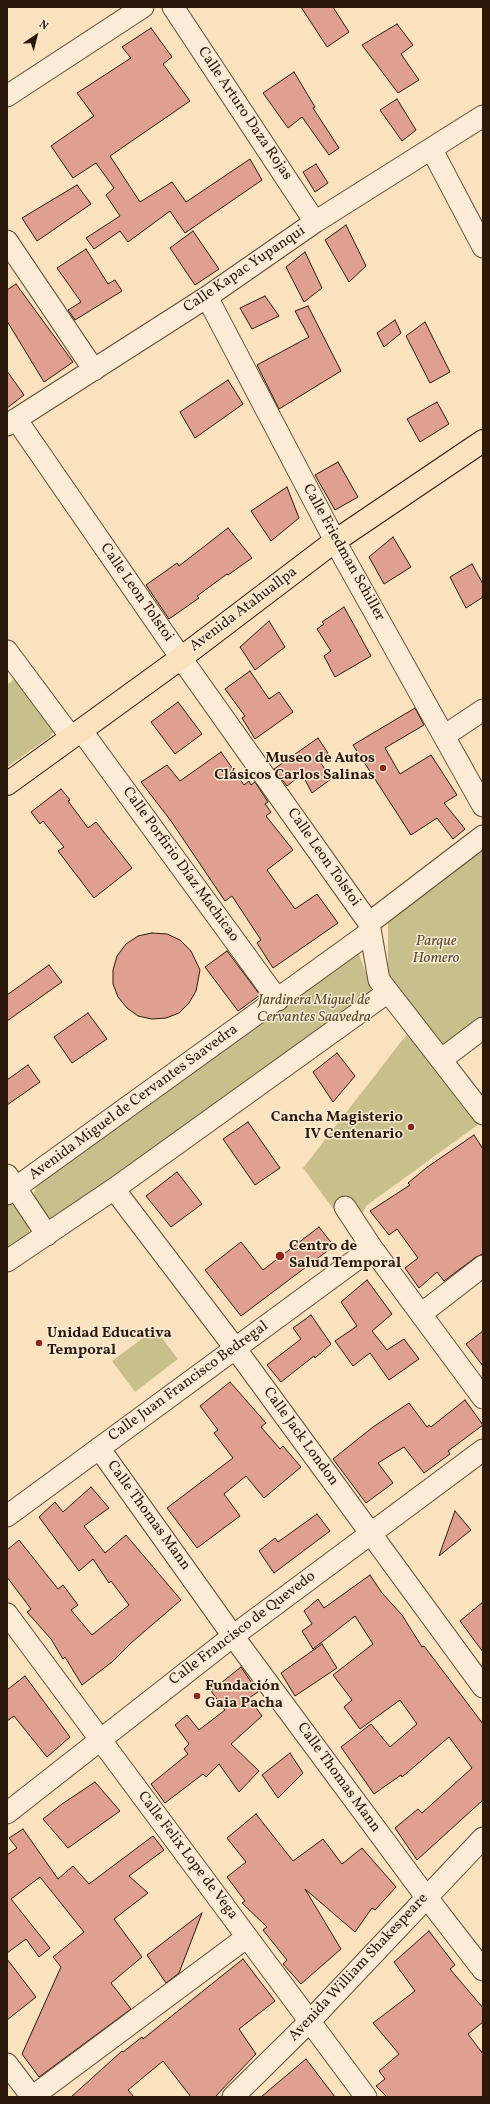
<!DOCTYPE html>
<html>
<head>
<meta charset="utf-8">
<style>
	body { margin:0 }
	#map { position:relative; width:490px; height:2104px; overflow:hidden; background:#fbe2bf; font-family:Vollkorn,serif }
	canvas { display:block }
	.frame { position:absolute; inset:0; border:8px solid #2c190b; pointer-events:none }
	.north { position:absolute; left:16px; top:16px; width:40px; height:40px; -webkit-text-stroke:3px #fcecd5; paint-order:stroke; rotate:35deg; font-size:11px; font-weight:700; line-height:16px; text-align:center; color:#2c190b }
	.north::after { content:''; display:block; margin:auto; width:14px; height:18px; background:#2c190b; clip-path:polygon(50% 0,100% 100%,50% 72%,0 100%) }
</style>
</head>
<body>
<div id="map">
<canvas width="490" height="2104"></canvas>
<div class="frame"></div>
<div class="north">N</div>
</div>
<script>
const c = document.querySelector('canvas').getContext('2d');
c.lineJoin = 'round';
function fillPath(path, color) { c.fillStyle = color; c.fill(path, 'evenodd'); }
const shape = rows => new Path2D(rows.map(r => 'M' + r).join(''));
function strokePath(path, color, width, dash) { c.strokeStyle = color; c.lineWidth = width; c.lineCap = dash ? 'butt' : 'round'; c.setLineDash(dash || []); c.stroke(path); }
function label(font, color, halo, rows, align = 'center') {
  c.font = font + ' Vollkorn,serif'; c.lineWidth = 3; c.setLineDash([]); c.textBaseline = 'middle'; c.strokeStyle = halo; c.fillStyle = color; for (const [text, x, y, turn = 0] of rows) {
    c.save(); c.translate(x, y); c.rotate((+turn || 0) * Math.PI / 180); c.textAlign = isNaN(turn) ? turn : align; if (halo) c.strokeText(text, 0, 0); c.fillText(text, 0, 0); c.restore();
  }
}
fillPath(shape([
	[17,677,54,731,51,736,7,767,7,685],
	[483,849,483,1018,449,1044,440,1044,388,979,388,922],
	[358,951,373,993,58,1221,46,1218,33,1197,37,1184],
	[411,1029,479,1124,366,1206,362,1215,343,1222,303,1168],
	[8,1200,18,1208,29,1225,29,1235,7,1250],
	[155,1329,178,1359,135,1392,112,1361]
]), '#c7c08c');
const building = shape([
	[301,7,333,7,349,32,327,47,301,7],
	[397,24,413,45,401,54,419,80,398,93,362,45,397,24],
	[151,28,172,57,163,64,190,101,110,156,140,202,172,182,186,202,250,159,262,180,185,233,170,211,128,242,120,231,94,249,86,238,120,216,106,195,114,188,96,163,73,178,51,146,94,116,77,93,131,58,122,47,151,28],
	[294,72,315,107,313,108,339,148,329,155,302,117,288,128,263,93,294,72],
	[397,99,416,130,402,141,380,110,397,99],
	[316,164,328,183,315,192,303,172,316,164],
	[77,185,91,204,37,241,22,218,77,185],
	[346,225,366,266,349,282,325,240,346,225],
	[193,231,219,269,195,285,170,248,193,231],
	[86,249,108,284,115,280,122,291,75,320,68,310,81,302,57,268,86,249],
	[305,252,322,288,304,302,286,267,305,252],
	[16,284,73,362,44,382,7,321,7,290,16,284],
	[265,296,279,316,252,329,240,308,265,296],
	[308,306,341,371,279,409,257,365,309,337,295,311,308,306],
	[395,320,401,333,384,347,377,333,395,320],
	[425,322,450,372,430,383,406,336,425,322],
	[7,371,24,395,7,408,7,371],
	[228,380,243,404,195,438,180,412,228,380],
	[437,402,449,424,420,442,407,419,437,402],
	[338,462,358,497,335,510,315,475,338,462],
	[287,487,299,518,271,541,251,511,287,487],
	[228,528,252,558,228,575,227,574,197,596,199,598,169,619,146,585,177,563,179,566,228,528],
	[393,537,411,567,384,584,369,557,393,537],
	[472,564,483,584,483,597,466,608,450,577,472,564],
	[344,607,371,656,335,677,324,656,331,651,317,629,324,624,322,622,344,607],
	[269,621,285,647,255,670,240,647,269,621],
	[250,671,269,699,279,692,293,712,255,739,242,718,245,716,225,689,250,671],
	[178,702,202,734,175,754,151,722,178,702],
	[415,708,424,725,385,748,400,774,431,755,457,795,444,803,465,829,453,839,437,818,411,835,353,745,415,708],
	[318,738,328,753,319,760,331,779,312,793,302,774,287,786,274,769,318,738],
	[221,752,244,785,249,781,251,785,255,782,268,802,265,804,271,812,266,816,293,850,267,870,295,909,317,894,338,923,273,968,257,943,261,940,232,896,225,901,171,821,141,782,167,765,180,781,221,752],
	[61,789,70,800,68,801,88,828,96,822,132,868,94,898,58,851,64,847,43,821,40,824,31,812,61,789],
	[152,933,167,934,180,940,191,951,200,970,196,991,189,1003,179,1013,166,1018,152,1019,138,1016,127,1008,118,997,113,984,113,970,117,956,126,944,138,936,152,933],
	[227,951,260,995,238,1011,205,967,227,951],
	[49,965,62,982,7,1021,7,995,49,965],
	[88,1013,107,1039,72,1063,54,1037,88,1013],
	[337,1053,355,1076,333,1102,313,1072,337,1053],
	[28,1065,40,1082,7,1105,7,1080,28,1065],
	[248,1122,280,1168,255,1185,223,1139,248,1122],
	[474,1135,483,1149,483,1254,476,1257,444,1281,437,1272,419,1288,405,1268,418,1258,397,1229,389,1235,370,1211,410,1185,408,1183,426,1168,474,1135],
	[177,1172,202,1204,171,1227,146,1196,177,1172],
	[319,1227,334,1246,241,1316,205,1270,241,1242,263,1270,319,1227],
	[367,1280,392,1314,372,1331,387,1350,404,1339,419,1359,389,1380,370,1353,353,1366,335,1341,357,1326,341,1302,367,1280],
	[311,1315,331,1344,315,1358,314,1356,281,1382,267,1365,301,1339,293,1328,311,1315],
	[483,1331,483,1366,466,1344,483,1331],
	[230,1382,266,1423,261,1427,280,1449,283,1446,301,1467,264,1498,246,1476,224,1494,240,1516,197,1548,167,1508,233,1458,214,1433,218,1430,200,1406,230,1382],
	[465,1400,483,1425,448,1451,450,1454,424,1473,404,1447,378,1463,393,1483,366,1503,333,1459,373,1427,409,1403,427,1427,429,1425,431,1427,465,1400],
	[91,1487,109,1508,84,1526,105,1553,126,1535,181,1600,131,1643,112,1662,82,1685,65,1657,63,1659,51,1639,27,1612,31,1609,7,1577,7,1550,19,1540,58,1589,63,1585,78,1605,71,1610,92,1635,129,1605,111,1581,109,1583,93,1559,79,1571,39,1517,55,1502,63,1512,91,1487],
	[455,1511,471,1530,439,1556,455,1511],
	[317,1514,330,1531,274,1573,259,1551,275,1538,278,1542,317,1514],
	[370,1575,382,1593,402,1615,422,1647,424,1646,483,1724,483,1800,417,1860,395,1828,418,1809,422,1813,472,1768,449,1737,402,1777,401,1775,374,1794,341,1747,371,1724,390,1747,417,1724,400,1700,360,1729,344,1707,352,1700,333,1675,373,1644,355,1616,313,1649,302,1631,312,1624,304,1611,318,1599,324,1608,370,1575],
	[483,1602,483,1652,460,1621,483,1602],
	[322,1644,337,1668,295,1696,281,1673,322,1644],
	[241,1667,258,1692,249,1698,262,1716,231,1744,259,1771,239,1792,219,1764,206,1777,203,1774,165,1803,151,1784,188,1754,184,1749,189,1744,175,1725,187,1715,199,1730,225,1710,211,1691,241,1667],
	[25,1676,70,1737,47,1757,14,1716,7,1721,7,1690,25,1676],
	[290,1753,303,1773,278,1798,262,1775,290,1753],
	[95,1782,120,1811,68,1848,43,1819,62,1804,95,1782],
	[256,1814,293,1861,323,1839,342,1864,362,1848,396,1887,375,1910,372,1908,355,1932,305,1889,341,1949,301,1984,283,1964,287,1960,263,1930,267,1927,242,1903,245,1901,227,1877,246,1862,227,1838,256,1814],
	[23,1829,58,1879,73,1866,89,1884,153,1836,164,1850,129,1876,148,1893,114,1919,142,1957,111,1983,131,2009,39,2077,22,2054,61,1967,53,1957,84,1932,40,1877,11,1899,50,1948,39,1957,26,1939,7,1953,7,1855,17,1848,9,1838,23,1829],
	[202,1913,179,1973,166,1983,147,1955,202,1913],
	[429,1931,455,1965,450,1969,483,2008,483,2022,468,2034,483,2054,483,2097,387,2097,376,2086,385,2079,379,2071,399,2054,373,2023,415,1991,394,1962,429,1931],
	[7,1959,36,1997,7,2020,7,1959],
	[243,1959,275,2001,239,2029,256,2054,215,2097,191,2097,163,2061,128,2090,134,2097,71,2097,122,2051,123,2052,142,2037,143,2039,243,1959],
	[306,2059,335,2097,261,2097,306,2059]
]);
fillPath(building, '#e0a08f');
strokePath(building, '#2c190b', 1);
const minor = shape([
	[173,7,315,222],
	[7,96,143,7],
	[432,150,483,247],
	[7,241,94,370],
	[207,297,342,554,483,806],
	[16,419,181,658,369,923,379,980,483,1114],
	[7,425,207,297,315,222,483,116],
	[7,651,71,737],
	[81,730,278,1000],
	[444,736,483,710],
	[369,923,483,836],
	[442,1059,483,1028],
	[7,1175,47,1235],
	[114,1189,235,1348,483,1687],
	[7,1194,370,932],
	[345,1207,372,1248,483,1398],
	[7,1261,114,1189,388,992],
	[421,1314,483,1266],
	[99,1448,233,1636,418,1886,483,1970],
	[7,1516,372,1248],
	[7,1614,366,2097],
	[7,1813,233,1636,483,1450],
	[7,2064,32,2097],
	[32,2097,247,1937],
	[233,2097,309,2022,483,1838]
]);
const major = shape([
	[7,784,181,658,335,541,483,441]
]);
strokePath(minor, '#604b38', 23);
strokePath(major, '#2c190b', 24);
strokePath(minor, '#fcecd5', 21);
strokePath(major, '#fbe2bf', 22);
for (const [x, y, r, color] of [
	[383,768,4,"#8f2418"],
	[411,1127,4,"#8f2418"],
	[280,1256,5,"#8f2418"],
	[39,1343,4,"#8f2418"],
	[197,1696,4,"#8f2418"]
]) { const dot = new Path2D(); dot.arc(x, y, r, 0, 2 * Math.PI); c.fillStyle = color; c.fill(dot); strokePath(dot, '#fcecd5', 1.5); }
label('15px', '#2c190b', '#fcecd5', [
	["Calle Arturo Daza Rojas",244,114,56],
	["Calle Kapac Yupanqui",245,270,-34],
	["Calle Friedman Schiller",343,553,61],
	["Calle Leon Tolstoi",136,593,55],
	["Avenida Atahuallpa",244,610,-37],
	["Calle Leon Tolstoi",323,858,55],
	["Calle Porfirio Díaz Machicao",180,865,54],
	["Avenida Miguel de Cervantes Saavedra",134,1103,-36],
	["Calle Juan Francisco Bedregal",189,1382,-36],
	["Calle Jack London",300,1437,54],
	["Calle Thomas Mann",148,1516,54],
	["Calle Francisco de Quevedo",243,1629,-37],
	["Calle Thomas Mann",338,1778,54],
	["Calle Felix Lope de Vega",187,1856,53],
	["Avenida William Shakespeare",359,1968,-47]
]);
label('bold 15px', '#2c190b', '#fcecd5', [
	["Museo de Autos",375,759,"right"],
	["Clásicos Carlos Salinas",375,776,"right"],
	["Cancha Magisterio",403,1118,"right"],
	["IV Centenario",403,1135,"right"],
	["Centro de",289,1247],
	["Salud Temporal",289,1264],
	["Unidad Educativa",47,1334],
	["Temporal",47,1351],
	["Fundación",205,1687],
	["Gaia Pacha",205,1704]
], 'left');
label('italic 15px', '#5a4b32', '#fcecd5', [
	["Parque",436,942],
	["Homero",436,959],
	["Jardinera Miguel de",314,1001],
	["Cervantes Saavedra",314,1018]
]);
</script>
</body>
</html>
